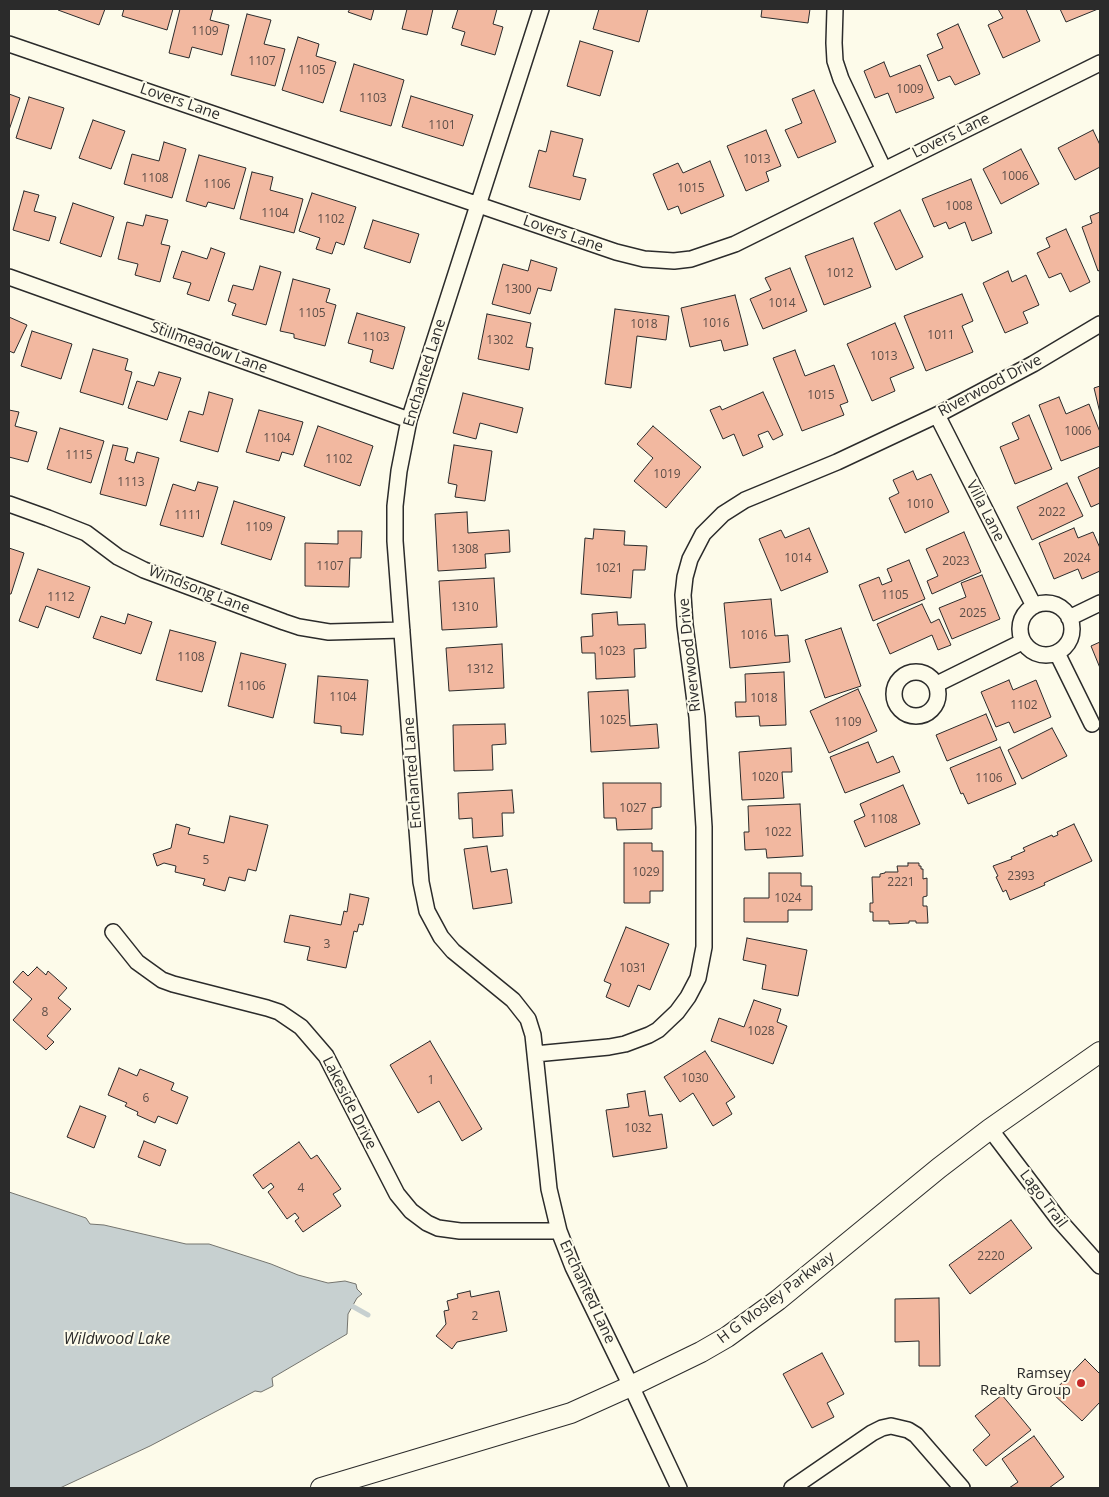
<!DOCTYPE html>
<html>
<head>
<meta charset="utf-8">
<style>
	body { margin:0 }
	#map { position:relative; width:1109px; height:1497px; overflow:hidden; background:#fdfbea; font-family:"Open Sans",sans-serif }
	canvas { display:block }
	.frame { position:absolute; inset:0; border:10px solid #2b2b2b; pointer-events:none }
</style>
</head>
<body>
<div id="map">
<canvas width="1109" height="1497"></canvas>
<div class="frame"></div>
</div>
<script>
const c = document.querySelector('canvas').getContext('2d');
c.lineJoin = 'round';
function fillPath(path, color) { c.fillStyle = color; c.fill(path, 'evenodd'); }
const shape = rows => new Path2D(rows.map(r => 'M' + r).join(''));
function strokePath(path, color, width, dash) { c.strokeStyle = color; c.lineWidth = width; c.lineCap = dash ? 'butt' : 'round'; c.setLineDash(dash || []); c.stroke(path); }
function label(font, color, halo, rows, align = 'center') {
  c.font = font + ' "Open Sans",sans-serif'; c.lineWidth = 4; c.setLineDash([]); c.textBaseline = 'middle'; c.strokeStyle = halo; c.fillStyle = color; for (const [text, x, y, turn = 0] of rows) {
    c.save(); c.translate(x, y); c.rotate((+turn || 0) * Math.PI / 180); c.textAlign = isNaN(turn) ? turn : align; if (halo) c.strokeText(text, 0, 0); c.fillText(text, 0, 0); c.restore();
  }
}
const water = shape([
	[9,1192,86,1218,90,1224,104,1225,186,1244,209,1244,271,1264,298,1275,328,1283,345,1281,356,1284,357,1289,362,1294,357,1298,348,1314,347,1334,272,1378,273,1386,261,1392,255,1391,150,1446,60,1488,9,1488,9,1192]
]);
fillPath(water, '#c7d0d0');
strokePath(water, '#74746e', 1);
strokePath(shape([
	[346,1306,352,1306,368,1315]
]), '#c7d0d0', 5);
const building = shape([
	[58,9,105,9,99,25,58,10,58,9],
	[124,9,173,9,167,30,122,16,124,9],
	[180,9,213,9,210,20,229,25,222,55,192,47,189,58,169,53,180,9],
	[350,9,374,9,371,20,348,12,350,9],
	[407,9,433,9,427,35,402,29,407,9],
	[458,9,497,9,493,24,503,27,495,55,461,45,465,32,452,28,458,9],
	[599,9,648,9,639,42,593,29,599,9],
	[762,9,810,9,808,23,761,17,762,9],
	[998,9,1026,9,1040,41,1003,58,988,25,1003,18,998,9],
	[1060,9,1098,9,1066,22,1060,9],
	[247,14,271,20,264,44,285,49,275,86,231,75,247,14],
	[958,24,980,74,955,85,950,76,938,81,927,55,943,48,937,34,958,24],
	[298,37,319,44,316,56,336,62,323,103,282,90,298,37],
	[580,41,613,51,600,96,567,86,580,41],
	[884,62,890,77,920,65,934,98,896,113,888,93,875,98,864,71,884,62],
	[354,64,404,80,391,126,340,111,354,64],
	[814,90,836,142,798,158,785,130,802,123,792,99,814,90],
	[9,94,20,98,9,130,9,94],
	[411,96,473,115,463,146,402,127,411,96],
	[29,97,64,108,51,149,16,138,29,97],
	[93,120,125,131,111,169,79,158,93,120],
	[766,130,781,166,766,172,769,181,746,191,727,146,766,130],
	[1093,130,1100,145,1100,167,1075,180,1058,148,1093,130],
	[551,131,583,139,573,176,586,179,580,200,529,187,539,150,546,152,551,131],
	[164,142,186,149,172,198,124,184,132,154,159,161,164,142],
	[1021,149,1039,184,1001,204,983,169,1021,149],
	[199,155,246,168,234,209,208,202,206,207,186,201,199,155],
	[710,161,724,196,681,214,678,206,668,210,653,174,678,163,683,173,710,161],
	[252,172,273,177,270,190,303,199,294,233,240,219,252,172],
	[971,179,992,233,972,241,965,222,949,229,946,222,934,227,922,199,971,179],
	[24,191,39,195,34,211,56,217,49,241,13,230,24,191],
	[312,193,356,207,344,245,336,242,332,254,316,249,320,238,299,231,312,193],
	[73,203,114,217,101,257,60,243,73,203],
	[900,210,923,257,896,270,874,223,900,210],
	[1100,212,1100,270,1098,271,1082,227,1092,223,1090,216,1100,212],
	[146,215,168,220,161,244,170,246,160,282,135,275,138,264,118,259,127,222,143,226,146,215],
	[373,220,419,234,410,263,364,248,373,220],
	[1066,229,1090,282,1070,292,1061,273,1049,278,1037,253,1050,247,1046,238,1066,229],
	[853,238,871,287,824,305,805,256,853,238],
	[211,248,225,253,209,301,187,294,191,283,173,278,182,251,207,259,211,248],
	[531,260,557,268,551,291,538,288,530,314,492,304,503,264,528,271,531,260],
	[260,266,281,272,266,325,232,315,236,304,228,301,233,285,253,290,260,266],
	[790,268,807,311,763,329,750,299,771,290,765,278,790,268],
	[1008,271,1012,282,1026,275,1039,305,1023,312,1028,323,1005,333,983,283,1008,271],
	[293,279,330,289,326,302,336,305,325,346,294,338,294,334,280,331,293,279],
	[962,294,973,321,962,326,973,352,926,371,904,316,962,294],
	[735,295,748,345,724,351,721,340,690,347,681,308,735,295],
	[615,309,669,316,666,340,637,336,631,388,605,384,615,309],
	[357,313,405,327,393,369,370,362,373,350,348,343,357,313],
	[487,314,531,323,526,347,533,348,529,370,478,359,487,314],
	[9,317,27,325,14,353,9,351,9,317],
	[895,323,914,368,890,378,895,391,872,401,847,344,895,323],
	[32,331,72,344,61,379,21,366,32,331],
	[93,349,128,359,125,370,132,372,123,405,80,392,93,349],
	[795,350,805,376,834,365,848,402,840,405,844,415,802,431,773,358,795,350],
	[159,372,181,378,167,420,128,408,137,381,154,386,159,372],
	[1100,386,1100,413,1094,388,1100,386],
	[209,392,233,399,218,452,180,441,189,411,203,415,209,392],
	[763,392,783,435,773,440,768,431,758,435,763,447,743,456,734,434,723,439,710,410,720,406,722,410,763,392],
	[463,393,523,408,517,433,480,423,476,439,453,433,463,393],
	[1059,397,1066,414,1089,404,1100,432,1100,446,1061,461,1039,405,1059,397],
	[9,410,19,412,15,426,37,432,28,462,9,457,9,410],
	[259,410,303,422,293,455,282,452,279,461,246,452,259,410],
	[1029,415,1052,469,1015,484,1000,447,1019,439,1012,423,1029,415],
	[318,426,373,446,360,486,304,466,318,426],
	[653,426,701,467,666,508,634,481,653,458,637,444,653,426],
	[60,428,104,441,91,483,47,469,60,428],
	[113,445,128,448,125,460,134,463,137,452,159,458,146,506,100,494,113,445],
	[454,445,492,451,485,501,455,497,457,485,448,483,454,445],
	[1100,467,1100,503,1091,507,1078,477,1100,467],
	[913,471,917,480,931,474,949,512,905,533,889,498,899,493,893,480,913,471],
	[198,482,218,487,203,537,160,525,173,484,195,491,198,482],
	[1067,483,1083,516,1032,540,1017,507,1067,483],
	[234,501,285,517,271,560,221,544,234,501],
	[467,512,468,533,509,530,510,552,485,554,486,568,438,571,435,514,467,512],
	[809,528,828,572,781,591,759,539,781,530,785,538,809,528],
	[1074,528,1078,538,1093,532,1100,548,1100,571,1082,579,1078,569,1054,579,1039,543,1074,528],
	[594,529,625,531,624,545,647,546,645,570,633,570,631,598,581,594,585,538,593,539,594,529],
	[338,531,362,531,361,558,350,558,349,587,305,586,305,543,338,544,338,531],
	[964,532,981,572,932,594,927,581,938,576,926,549,964,532],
	[9,548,24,553,11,594,9,594,9,548],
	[909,560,925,599,873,621,859,585,879,577,882,585,892,581,887,569,909,560],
	[38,569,90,587,79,618,46,606,38,628,19,621,38,569],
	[982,575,1000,619,952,639,939,608,966,597,961,583,982,575],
	[494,578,497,627,442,630,439,581,494,578],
	[771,599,775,636,788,635,790,662,730,668,724,603,771,599],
	[922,604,931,623,939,619,951,645,938,650,932,635,890,654,877,624,922,604],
	[617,612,618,625,645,624,646,648,634,649,635,677,596,679,595,653,582,653,581,637,593,636,592,614,617,612],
	[128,614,152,622,141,654,93,638,101,616,125,624,128,614],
	[841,628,861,686,825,698,805,640,841,628],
	[170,630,216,642,202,692,156,680,170,630],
	[1100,642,1100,668,1091,646,1100,642],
	[502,644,504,688,449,691,446,648,502,644],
	[241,653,286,664,273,718,228,706,241,653],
	[784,672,786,725,760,726,759,716,736,717,735,702,746,702,745,674,784,672],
	[318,676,368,680,363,735,341,733,341,726,314,723,318,676],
	[1009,680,1013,690,1036,680,1051,717,1014,733,1009,722,996,727,981,692,1009,680],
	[858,689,877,731,829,753,810,711,858,689],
	[628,690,630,726,657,724,659,748,591,752,588,692,628,690],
	[986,714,997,740,947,761,936,735,986,714],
	[505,724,506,744,492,745,493,770,454,771,453,725,505,724],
	[1052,728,1067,756,1022,779,1008,750,1052,728],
	[868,742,877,763,893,756,900,772,845,793,830,757,868,742],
	[1000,747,1016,784,968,804,963,793,961,794,950,768,1000,747],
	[791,748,792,772,782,772,784,798,742,800,739,752,791,748],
	[603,783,661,783,661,807,652,808,652,829,617,830,616,818,604,818,603,783],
	[903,785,920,824,865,847,854,821,865,816,860,804,903,785],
	[512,790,514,813,502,813,503,836,473,838,472,818,459,819,458,793,512,790],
	[800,804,803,856,767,858,766,849,745,850,744,832,749,832,748,806,800,804],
	[230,816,268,825,256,871,248,869,245,881,229,877,225,891,203,885,205,879,175,872,176,866,164,863,157,866,153,854,171,848,176,824,190,828,188,834,224,843,230,816],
	[1074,824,1092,861,1044,883,1045,885,1010,900,1006,890,1003,892,996,877,998,876,993,866,1012,859,1011,857,1025,851,1023,848,1052,835,1053,837,1058,835,1057,832,1074,824],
	[624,843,652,843,652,851,663,851,663,891,650,891,650,903,624,903,624,843],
	[487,846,491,872,507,869,512,903,473,909,464,849,487,846],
	[908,863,919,863,919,866,921,866,921,869,923,869,923,879,927,878,927,896,923,897,923,906,927,906,928,923,916,923,916,921,909,921,909,923,889,924,889,921,873,921,873,912,870,912,870,903,873,903,872,877,880,877,880,874,885,873,885,872,898,872,897,866,908,866,908,863],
	[769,873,801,873,801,886,812,886,812,910,788,910,788,922,744,922,744,898,769,898,769,873],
	[350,894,369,898,363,925,359,924,357,932,354,931,346,968,307,960,310,947,284,942,290,915,341,925,344,911,347,912,350,894],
	[626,927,669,944,650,990,638,985,629,1007,606,997,611,984,604,981,626,927],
	[747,938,807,950,798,996,762,989,766,965,743,960,747,938],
	[37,967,46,975,48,971,67,988,58,998,71,1009,47,1036,54,1042,46,1050,13,1020,32,999,13,982,23,971,28,976,37,967],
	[754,1000,781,1009,777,1022,787,1026,773,1064,711,1041,719,1018,744,1027,754,1000],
	[430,1041,482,1129,462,1141,439,1101,418,1113,390,1065,430,1041],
	[705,1051,735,1097,726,1103,732,1114,713,1126,693,1093,680,1102,664,1077,705,1051],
	[119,1068,137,1076,140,1069,174,1083,171,1090,188,1097,177,1124,158,1116,155,1123,137,1115,138,1112,125,1106,127,1103,108,1095,119,1068],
	[645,1091,649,1116,662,1114,667,1148,613,1157,606,1110,629,1107,627,1094,645,1091],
	[80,1106,106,1116,94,1148,67,1137,80,1106],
	[144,1141,166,1150,160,1166,138,1157,144,1141],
	[299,1142,311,1159,317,1155,341,1189,333,1194,341,1206,303,1232,295,1221,299,1218,295,1213,287,1219,268,1192,274,1187,271,1183,263,1189,253,1175,299,1142],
	[1011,1220,1032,1248,970,1294,949,1265,1011,1220],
	[470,1291,471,1297,499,1291,507,1331,457,1342,452,1349,436,1336,446,1324,444,1311,449,1310,447,1301,458,1298,457,1294,470,1291],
	[939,1298,940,1366,919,1366,919,1341,895,1342,895,1299,939,1298],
	[822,1353,844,1394,827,1403,834,1417,812,1428,783,1374,822,1353],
	[1085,1359,1100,1374,1100,1402,1082,1421,1052,1393,1085,1359],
	[1002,1395,1031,1430,986,1466,973,1450,990,1435,975,1416,1002,1395],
	[1034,1436,1064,1477,1049,1488,1009,1488,1018,1482,1002,1459,1034,1436]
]);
fillPath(building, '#f2b8a0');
strokePath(building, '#2b2b2b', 1);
const street = shape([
	[541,9,409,420,399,471,395,506,395,541,421,882,427,911,441,937,453,951,513,1000,528,1019,533,1035,535,1054,549,1189,559,1231,573,1267,631,1386,679,1488],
	[835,9,834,43,835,61,841,79,884,170],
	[9,44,616,252,644,259,674,261,691,259,735,244,1100,63],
	[9,277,409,420],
	[937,415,1034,606],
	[9,504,48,518,86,533,118,557,144,570,284,622,299,627,329,632,402,630],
	'1020 629a26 26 0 1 1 52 0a26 26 0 1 1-52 0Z',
	[1069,618,1100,603],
	[1057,653,1092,724],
	'894 694a22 22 0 1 1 44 0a22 22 0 1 1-44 0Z',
	[937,684,1022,642],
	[113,932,137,962,162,980,173,984,267,1008,279,1012,301,1027,326,1056,397,1194,411,1211,427,1223,438,1228,460,1231,559,1231],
	[535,1054,609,1047,625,1044,649,1035,658,1030,677,1012,688,997,698,978,704,947,704,827,697,717,685,625,683,595,685,577,690,559,703,534,723,514,745,500,837,462,937,415,1033,364,1100,324],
	[990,1129,1059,1220,1100,1266],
	[792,1488,872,1433,882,1428,891,1426,908,1430,916,1435,962,1488]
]);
const secondary = shape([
	[321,1488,571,1413,631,1386,701,1352,727,1337,778,1300,939,1168,990,1129,1100,1052]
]);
strokePath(street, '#2b2b2b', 18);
strokePath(secondary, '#2b2b2b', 22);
strokePath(street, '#fdfbea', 15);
strokePath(secondary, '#fdfbea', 20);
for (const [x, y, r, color] of [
	[1081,1383,5,"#c62828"]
]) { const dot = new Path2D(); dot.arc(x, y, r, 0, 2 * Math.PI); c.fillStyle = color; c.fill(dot); strokePath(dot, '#fdfbea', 2); }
label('12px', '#5d4e48', null, [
	["1109",205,32],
	["1107",262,62],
	["1105",312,71],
	["1009",910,90],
	["1103",373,99],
	["1101",442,126],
	["1013",757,160],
	["1006",1015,177],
	["1108",155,179],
	["1106",217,185],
	["1015",691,189],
	["1008",959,207],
	["1104",275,214],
	["1102",331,220],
	["1012",840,274],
	["1300",518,290],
	["1014",782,304],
	["1105",312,314],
	["1016",716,324],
	["1018",644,325],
	["1011",941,336],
	["1103",376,338],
	["1302",500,341],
	["1013",884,357],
	["1015",821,396],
	["1006",1078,432],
	["1104",277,439],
	["1115",79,456],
	["1102",339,460],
	["1019",667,475],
	["1113",131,483],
	["1010",920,505],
	["2022",1052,513],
	["1111",188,516],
	["1109",259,528],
	["1308",465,550],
	["1014",798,559],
	["2024",1077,559],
	["2023",956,562],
	["1107",330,567],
	["1021",609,569],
	["1105",895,596],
	["1112",61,598],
	["1310",465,608],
	["2025",973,614],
	["1016",754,636],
	["1023",612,652],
	["1108",191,658],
	["1312",480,670],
	["1106",252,687],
	["1104",343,698],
	["1018",764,699],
	["1102",1024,706],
	["1025",613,721],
	["1109",848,723],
	["1020",765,778],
	["1106",989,779],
	["1027",633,809],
	["1108",884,820],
	["1022",778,833],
	["5",206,861],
	["1029",646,873],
	["2393",1021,877],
	["2221",901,883],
	["1024",788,899],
	["3",327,945],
	["1031",633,969],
	["8",45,1013],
	["1028",761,1032],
	["1030",695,1079],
	["1",431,1081],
	["6",146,1099],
	["1032",638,1129],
	["4",301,1189],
	["2220",991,1257],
	["2",475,1317]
]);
label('15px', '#2b2b2b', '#fdfbea', [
	["Lovers Lane",180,102,19],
	["Lovers Lane",951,136,-26],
	["Lovers Lane",563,234,19],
	["Stillmeadow Lane",209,348,20],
	["Enchanted Lane",425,373,-73],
	["Riverwood Drive",990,386,-28],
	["Villa Lane",985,511,63],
	["Windsong Lane",199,590,21],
	["Riverwood Drive",690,655,-96],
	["Enchanted Lane",413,773,-94],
	["Lakeside Drive",349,1103,63],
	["Lago Trail",1043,1199,53],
	["Enchanted Lane",587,1292,65],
	["H G Mosley Parkway",776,1298,-37]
]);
label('15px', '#2b2b2b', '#fdfbea', [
	["Ramsey",1071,1374],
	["Realty Group",1071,1391]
], 'right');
label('italic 16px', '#2b2b2b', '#fdfbea', [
	["Wildwood Lake",117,1339]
]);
</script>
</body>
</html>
